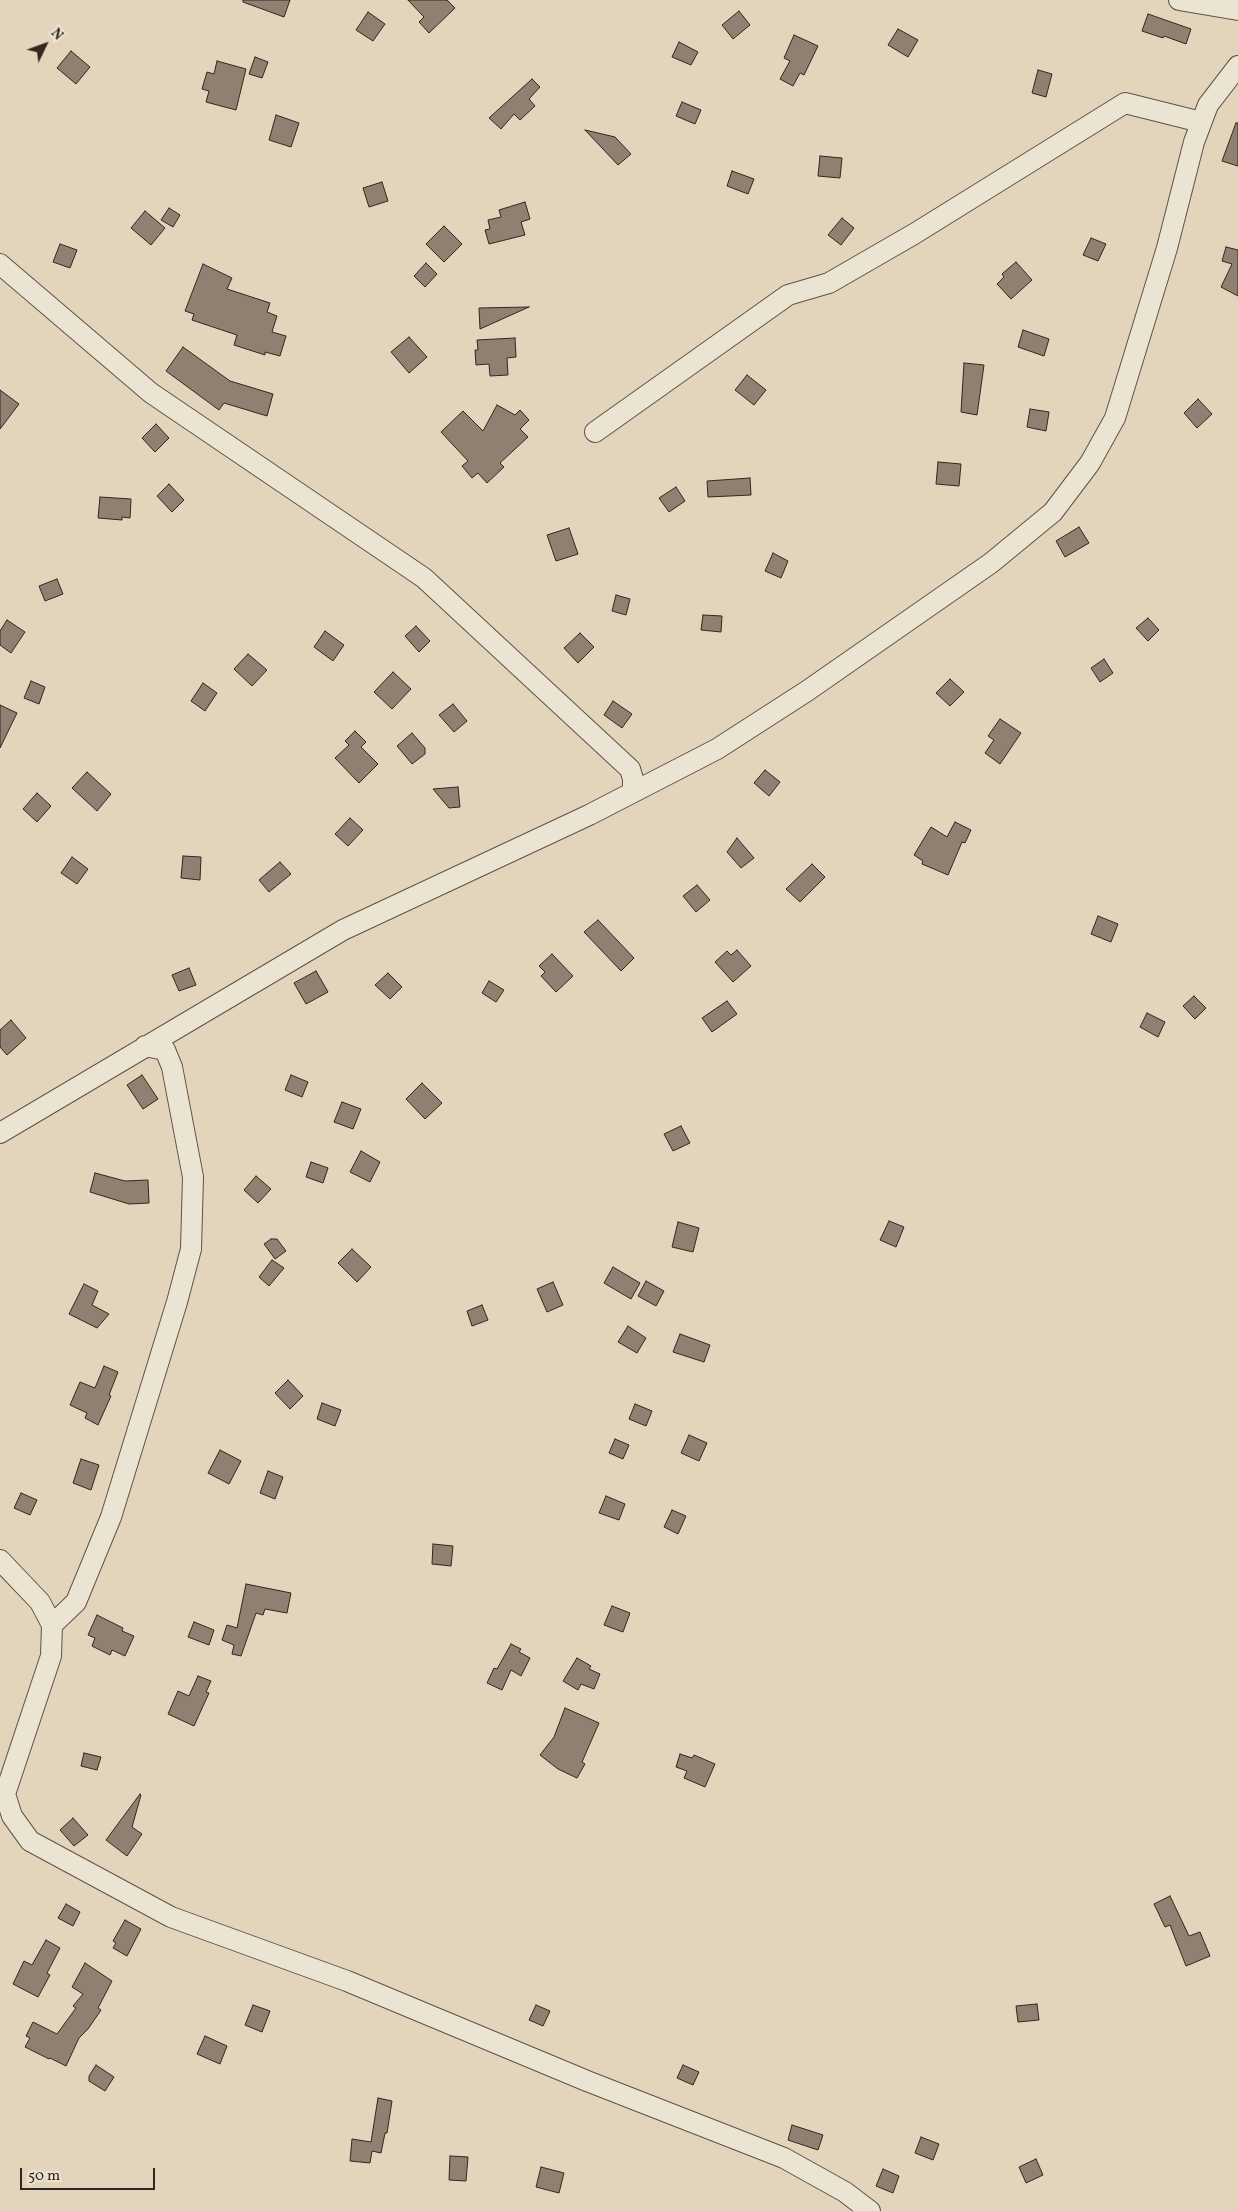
<!DOCTYPE html>
<html>
<head>
<meta charset="utf-8">
<style>
	body { margin:0 }
	#map { position:relative; width:1238px; height:2211px; overflow:hidden; background:#e2d5bc; font-family:Vollkorn,serif }
	canvas { display:block }
	.north { position:absolute; left:20px; top:20px; width:50px; height:50px; -webkit-text-stroke:4px #ece4d3; paint-order:stroke; rotate:48deg; font-size:14px; font-weight:700; line-height:20px; text-align:center; color:#322620 }
	.north::after { content:''; display:block; margin:auto; width:18px; height:22px; background:#322620; clip-path:polygon(50% 0,100% 100%,50% 72%,0 100%) }
	.scale { position:absolute; left:20px; top:2168px; width:135px; height:22px; box-sizing:border-box; border:2px solid #322620; border-top:0; padding-left:6px; font-size:15px; line-height:18px; white-space:nowrap; color:#322620; -webkit-text-stroke:4px #ece4d3; paint-order:stroke }
</style>
</head>
<body>
<div id="map">
<canvas width="1238" height="2211"></canvas>
<div class="north">N</div>
<div class="scale">50 m</div>
</div>
<script>
const c = document.querySelector('canvas').getContext('2d');
c.lineJoin = 'round';
function fillPath(path, color) { c.fillStyle = color; c.fill(path, 'evenodd'); }
const shape = rows => new Path2D(rows.map(r => 'M' + r).join(''));
function strokePath(path, color, width, dash) { c.strokeStyle = color; c.lineWidth = width; c.lineCap = dash ? 'butt' : 'round'; c.setLineDash(dash || []); c.stroke(path); }
const building = shape([
	[243,0,290,0,284,17,243,2,243,0],
	[408,0,447,0,455,8,429,33,419,22,424,17,408,0],
	[739,11,750,25,733,39,722,25,739,11],
	[368,12,385,24,373,41,356,30,368,12],
	[1148,14,1191,29,1186,44,1164,36,1163,38,1142,31,1148,14],
	[898,29,918,40,908,57,888,45,898,29],
	[794,35,818,46,804,75,800,73,793,86,780,79,790,61,784,58,794,35],
	[679,42,698,52,691,65,672,57,679,42],
	[71,51,90,67,76,84,57,68,71,51],
	[255,57,268,62,262,78,249,74,255,57],
	[217,61,246,69,236,110,206,102,209,91,202,89,207,72,214,74,217,61],
	[1038,70,1052,74,1046,97,1032,93,1038,70],
	[532,79,540,87,529,99,535,106,520,120,514,114,501,129,489,118,532,79],
	[682,102,701,110,695,124,676,116,682,102],
	[276,115,299,123,291,147,269,140,276,115],
	[1236,123,1238,123,1238,166,1222,161,1236,123],
	[585,130,615,137,631,154,618,165,585,130],
	[820,156,842,158,840,178,818,176,820,156],
	[732,171,754,179,748,194,727,186,732,171],
	[382,182,388,201,369,207,363,188,382,182],
	[525,202,530,219,521,222,525,235,489,244,485,230,490,229,488,220,501,217,499,210,525,202],
	[169,208,180,215,173,227,161,220,169,208],
	[145,211,165,228,151,245,131,228,145,211],
	[842,218,854,228,841,245,828,235,842,218],
	[444,226,462,244,444,262,426,244,444,226],
	[1091,238,1106,244,1098,261,1083,255,1091,238],
	[60,244,77,250,70,268,53,262,60,244],
	[1226,247,1238,250,1238,296,1221,287,1232,264,1222,261,1226,247],
	[1016,262,1032,280,1011,299,997,284,1004,277,1002,274,1016,262],
	[426,263,437,274,425,287,414,276,426,263],
	[203,264,232,278,227,289,270,303,267,312,277,316,272,332,286,336,280,356,265,352,265,355,234,345,237,335,192,320,194,314,185,311,203,264],
	[529,307,480,329,479,308,529,307],
	[1023,330,1049,339,1044,356,1018,347,1023,330],
	[409,337,427,357,409,373,391,352,409,337],
	[515,338,516,357,507,358,508,375,490,376,489,364,476,365,475,350,478,350,477,340,515,338],
	[183,347,230,381,273,394,267,416,224,403,219,410,166,371,183,347],
	[964,363,984,365,977,415,961,412,964,363],
	[747,375,766,390,754,405,735,390,747,375],
	[0,390,19,404,0,429,0,390],
	[1198,399,1212,414,1197,428,1184,413,1198,399],
	[497,405,515,415,520,410,529,420,520,429,528,437,500,463,504,467,487,483,478,473,472,478,462,466,468,461,441,432,463,411,483,431,497,405],
	[1030,409,1049,412,1046,431,1027,427,1030,409],
	[156,424,169,438,155,452,142,438,156,424],
	[938,462,961,464,959,486,936,484,938,462],
	[750,478,751,495,708,497,707,481,750,478],
	[169,484,184,500,172,512,157,496,169,484],
	[676,487,685,501,669,512,659,498,676,487],
	[100,497,131,499,130,518,122,517,122,520,98,518,100,497],
	[1079,527,1089,543,1065,557,1056,541,1079,527],
	[569,528,578,554,556,561,547,535,569,528],
	[773,553,788,561,781,578,765,571,773,553],
	[57,579,63,594,45,601,39,586,57,579],
	[616,595,630,599,626,615,612,611,616,595],
	[703,615,722,616,721,632,701,630,703,615],
	[1148,618,1159,630,1148,641,1136,628,1148,618],
	[7,620,25,632,11,653,0,645,0,631,7,620],
	[416,626,430,641,419,652,405,636,416,626],
	[325,631,344,645,333,661,314,647,325,631],
	[580,633,594,647,578,663,564,648,580,633],
	[248,654,267,670,252,686,234,669,248,654],
	[1104,659,1113,673,1100,682,1091,668,1104,659],
	[393,672,411,689,392,709,374,692,393,672],
	[950,679,964,692,950,706,936,693,950,679],
	[31,681,45,687,39,704,24,698,31,681],
	[203,683,217,693,205,711,191,701,203,683],
	[613,701,632,714,622,728,604,715,613,701],
	[453,704,467,721,454,732,439,715,453,704],
	[0,705,17,713,0,748,0,705],
	[1000,719,1021,733,1000,764,985,753,994,740,988,736,1000,719],
	[355,731,366,742,361,747,378,764,359,783,335,758,349,745,345,741,355,731],
	[412,733,425,748,425,754,412,764,397,746,412,733],
	[765,770,780,782,769,796,754,783,765,770],
	[87,772,111,794,97,811,72,788,87,772],
	[458,787,460,807,449,808,433,789,458,787],
	[37,793,51,806,37,822,23,809,37,793],
	[350,818,363,830,348,846,335,834,350,818],
	[955,822,971,830,965,843,962,842,948,875,922,864,923,861,914,855,931,827,947,837,955,822],
	[737,838,754,858,741,868,727,852,737,838],
	[183,856,201,857,200,880,181,878,183,856],
	[72,857,88,869,77,884,61,873,72,857],
	[280,862,291,874,269,892,259,880,280,862],
	[812,864,825,877,800,902,786,889,812,864],
	[697,885,710,900,696,912,683,896,697,885],
	[1098,916,1118,924,1111,942,1091,934,1098,916],
	[598,920,634,958,621,971,584,932,598,920],
	[737,950,751,966,733,982,715,962,727,951,731,955,737,950],
	[552,954,573,976,556,992,541,976,545,972,539,966,552,954],
	[189,968,196,985,179,991,172,975,189,968],
	[316,971,328,992,306,1004,294,983,316,971],
	[388,973,402,987,390,999,375,985,388,973],
	[489,981,504,990,496,1002,482,993,489,981],
	[1194,996,1206,1008,1195,1019,1183,1006,1194,996],
	[727,1001,737,1014,712,1032,702,1018,727,1001],
	[1147,1013,1165,1022,1158,1037,1140,1027,1147,1013],
	[11,1020,26,1038,7,1055,0,1047,0,1030,11,1020],
	[142,1075,158,1099,143,1109,127,1085,142,1075],
	[291,1075,308,1082,302,1097,285,1090,291,1075],
	[422,1083,442,1103,425,1119,406,1099,422,1083],
	[342,1102,361,1109,353,1129,334,1122,342,1102],
	[681,1126,690,1143,673,1151,664,1134,681,1126],
	[361,1151,380,1162,370,1182,350,1172,361,1151],
	[311,1162,328,1168,323,1183,306,1177,311,1162],
	[95,1173,125,1181,148,1180,149,1203,129,1204,90,1192,95,1173],
	[256,1176,271,1189,258,1203,244,1190,256,1176],
	[889,1221,904,1227,896,1247,880,1240,889,1221],
	[678,1222,699,1228,693,1252,672,1247,678,1222],
	[271,1239,277,1239,286,1251,275,1259,264,1244,271,1239],
	[352,1249,371,1267,357,1282,338,1263,352,1249],
	[272,1260,284,1268,269,1286,259,1277,272,1260],
	[613,1267,640,1283,631,1299,604,1283,613,1267],
	[646,1281,664,1291,656,1306,638,1296,646,1281],
	[553,1282,563,1305,547,1312,537,1289,553,1282],
	[84,1284,98,1291,92,1305,109,1314,97,1328,69,1314,84,1284],
	[482,1305,488,1320,472,1326,467,1311,482,1305],
	[628,1326,646,1338,637,1353,618,1342,628,1326],
	[680,1334,710,1345,704,1362,673,1352,680,1334],
	[104,1366,118,1372,109,1395,111,1396,98,1425,85,1418,87,1413,70,1405,80,1382,95,1388,104,1366],
	[288,1380,303,1396,290,1409,275,1393,288,1380],
	[322,1403,341,1410,335,1426,317,1419,322,1403],
	[635,1404,652,1411,646,1426,629,1419,635,1404],
	[689,1435,707,1443,699,1461,681,1453,689,1435],
	[615,1439,629,1445,623,1459,609,1453,615,1439],
	[220,1450,241,1461,229,1484,208,1473,220,1450],
	[81,1459,99,1465,91,1490,73,1483,81,1459],
	[268,1471,283,1477,275,1499,260,1493,268,1471],
	[21,1493,37,1500,30,1515,14,1508,21,1493],
	[606,1496,625,1504,619,1520,599,1513,606,1496],
	[672,1510,686,1516,678,1534,664,1527,672,1510],
	[433,1544,453,1546,451,1566,432,1564,433,1544],
	[246,1584,291,1593,287,1613,265,1609,263,1615,256,1613,241,1656,232,1654,234,1645,222,1640,227,1625,237,1628,246,1584],
	[612,1606,630,1613,623,1632,604,1625,612,1606],
	[97,1615,123,1628,122,1631,134,1636,125,1656,112,1650,110,1655,92,1646,95,1638,88,1635,97,1615],
	[194,1622,214,1630,209,1645,188,1637,194,1622],
	[511,1644,521,1649,519,1652,530,1658,521,1676,511,1670,502,1690,487,1683,494,1668,497,1669,511,1644],
	[577,1658,591,1666,589,1669,600,1674,594,1689,581,1684,578,1690,563,1681,577,1658],
	[198,1676,211,1681,206,1692,209,1693,194,1726,168,1714,178,1691,189,1696,198,1676],
	[565,1708,599,1723,582,1762,585,1764,577,1778,558,1769,540,1755,554,1737,565,1708],
	[84,1753,101,1757,97,1770,81,1766,84,1753],
	[680,1754,692,1758,694,1755,715,1764,705,1787,684,1778,687,1771,676,1767,680,1754],
	[140,1794,141,1795,132,1827,142,1834,127,1856,106,1840,140,1794],
	[73,1818,88,1835,74,1846,60,1830,73,1818],
	[1170,1896,1189,1936,1200,1932,1210,1956,1186,1966,1170,1925,1165,1927,1154,1904,1170,1896],
	[66,1904,80,1912,73,1926,58,1918,66,1904],
	[125,1920,141,1929,127,1956,113,1948,116,1943,113,1941,125,1920],
	[46,1940,60,1948,47,1973,50,1975,38,1997,13,1984,24,1961,32,1965,46,1940],
	[85,1963,112,1981,98,2008,101,2010,88,2029,79,2038,66,2066,50,2058,49,2059,25,2047,30,2038,26,2036,33,2022,57,2034,76,2008,73,2006,83,1994,72,1987,85,1963],
	[1037,2004,1039,2020,1018,2022,1016,2006,1037,2004],
	[253,2005,270,2011,262,2032,245,2025,253,2005],
	[536,2005,550,2011,543,2026,529,2020,536,2005],
	[205,2036,227,2046,220,2064,197,2054,205,2036],
	[96,2065,114,2077,105,2091,89,2081,89,2076,96,2065],
	[683,2065,699,2072,693,2085,677,2078,683,2065],
	[378,2098,392,2101,387,2133,385,2133,381,2153,372,2151,370,2163,350,2161,352,2139,371,2142,378,2098],
	[792,2125,823,2135,818,2150,788,2140,792,2125],
	[921,2137,939,2144,933,2160,915,2153,921,2137],
	[450,2156,468,2157,466,2181,449,2180,450,2156],
	[1036,2159,1043,2175,1026,2183,1019,2167,1036,2159],
	[541,2167,564,2173,559,2193,536,2187,541,2167],
	[883,2169,899,2176,893,2193,876,2186,883,2169]
]);
fillPath(building, '#8e8171');
strokePath(building, '#322620', 1);
const street = shape([
	[1179,0,1238,10],
	[0,264,151,393,424,578,630,769,633,779,633,791],
	[595,432,788,295,829,283,914,234,1125,103,1201,122],
	[0,1133,343,930,589,815,717,749,807,691,991,563,1053,512,1090,463,1115,418,1167,248,1194,142,1208,105,1238,66],
	[0,1560,40,1602,52,1625,51,1656,5,1794,12,1816,30,1841,171,1917,347,1981,587,2081,784,2158,845,2192,870,2211],
	[52,1625,76,1602,111,1517,177,1302,191,1249,193,1177,172,1067,165,1050,145,1046]
]);
strokePath(street, '#5e5247', 22);
strokePath(street, '#ece4d3', 20);
</script>
</body>
</html>
